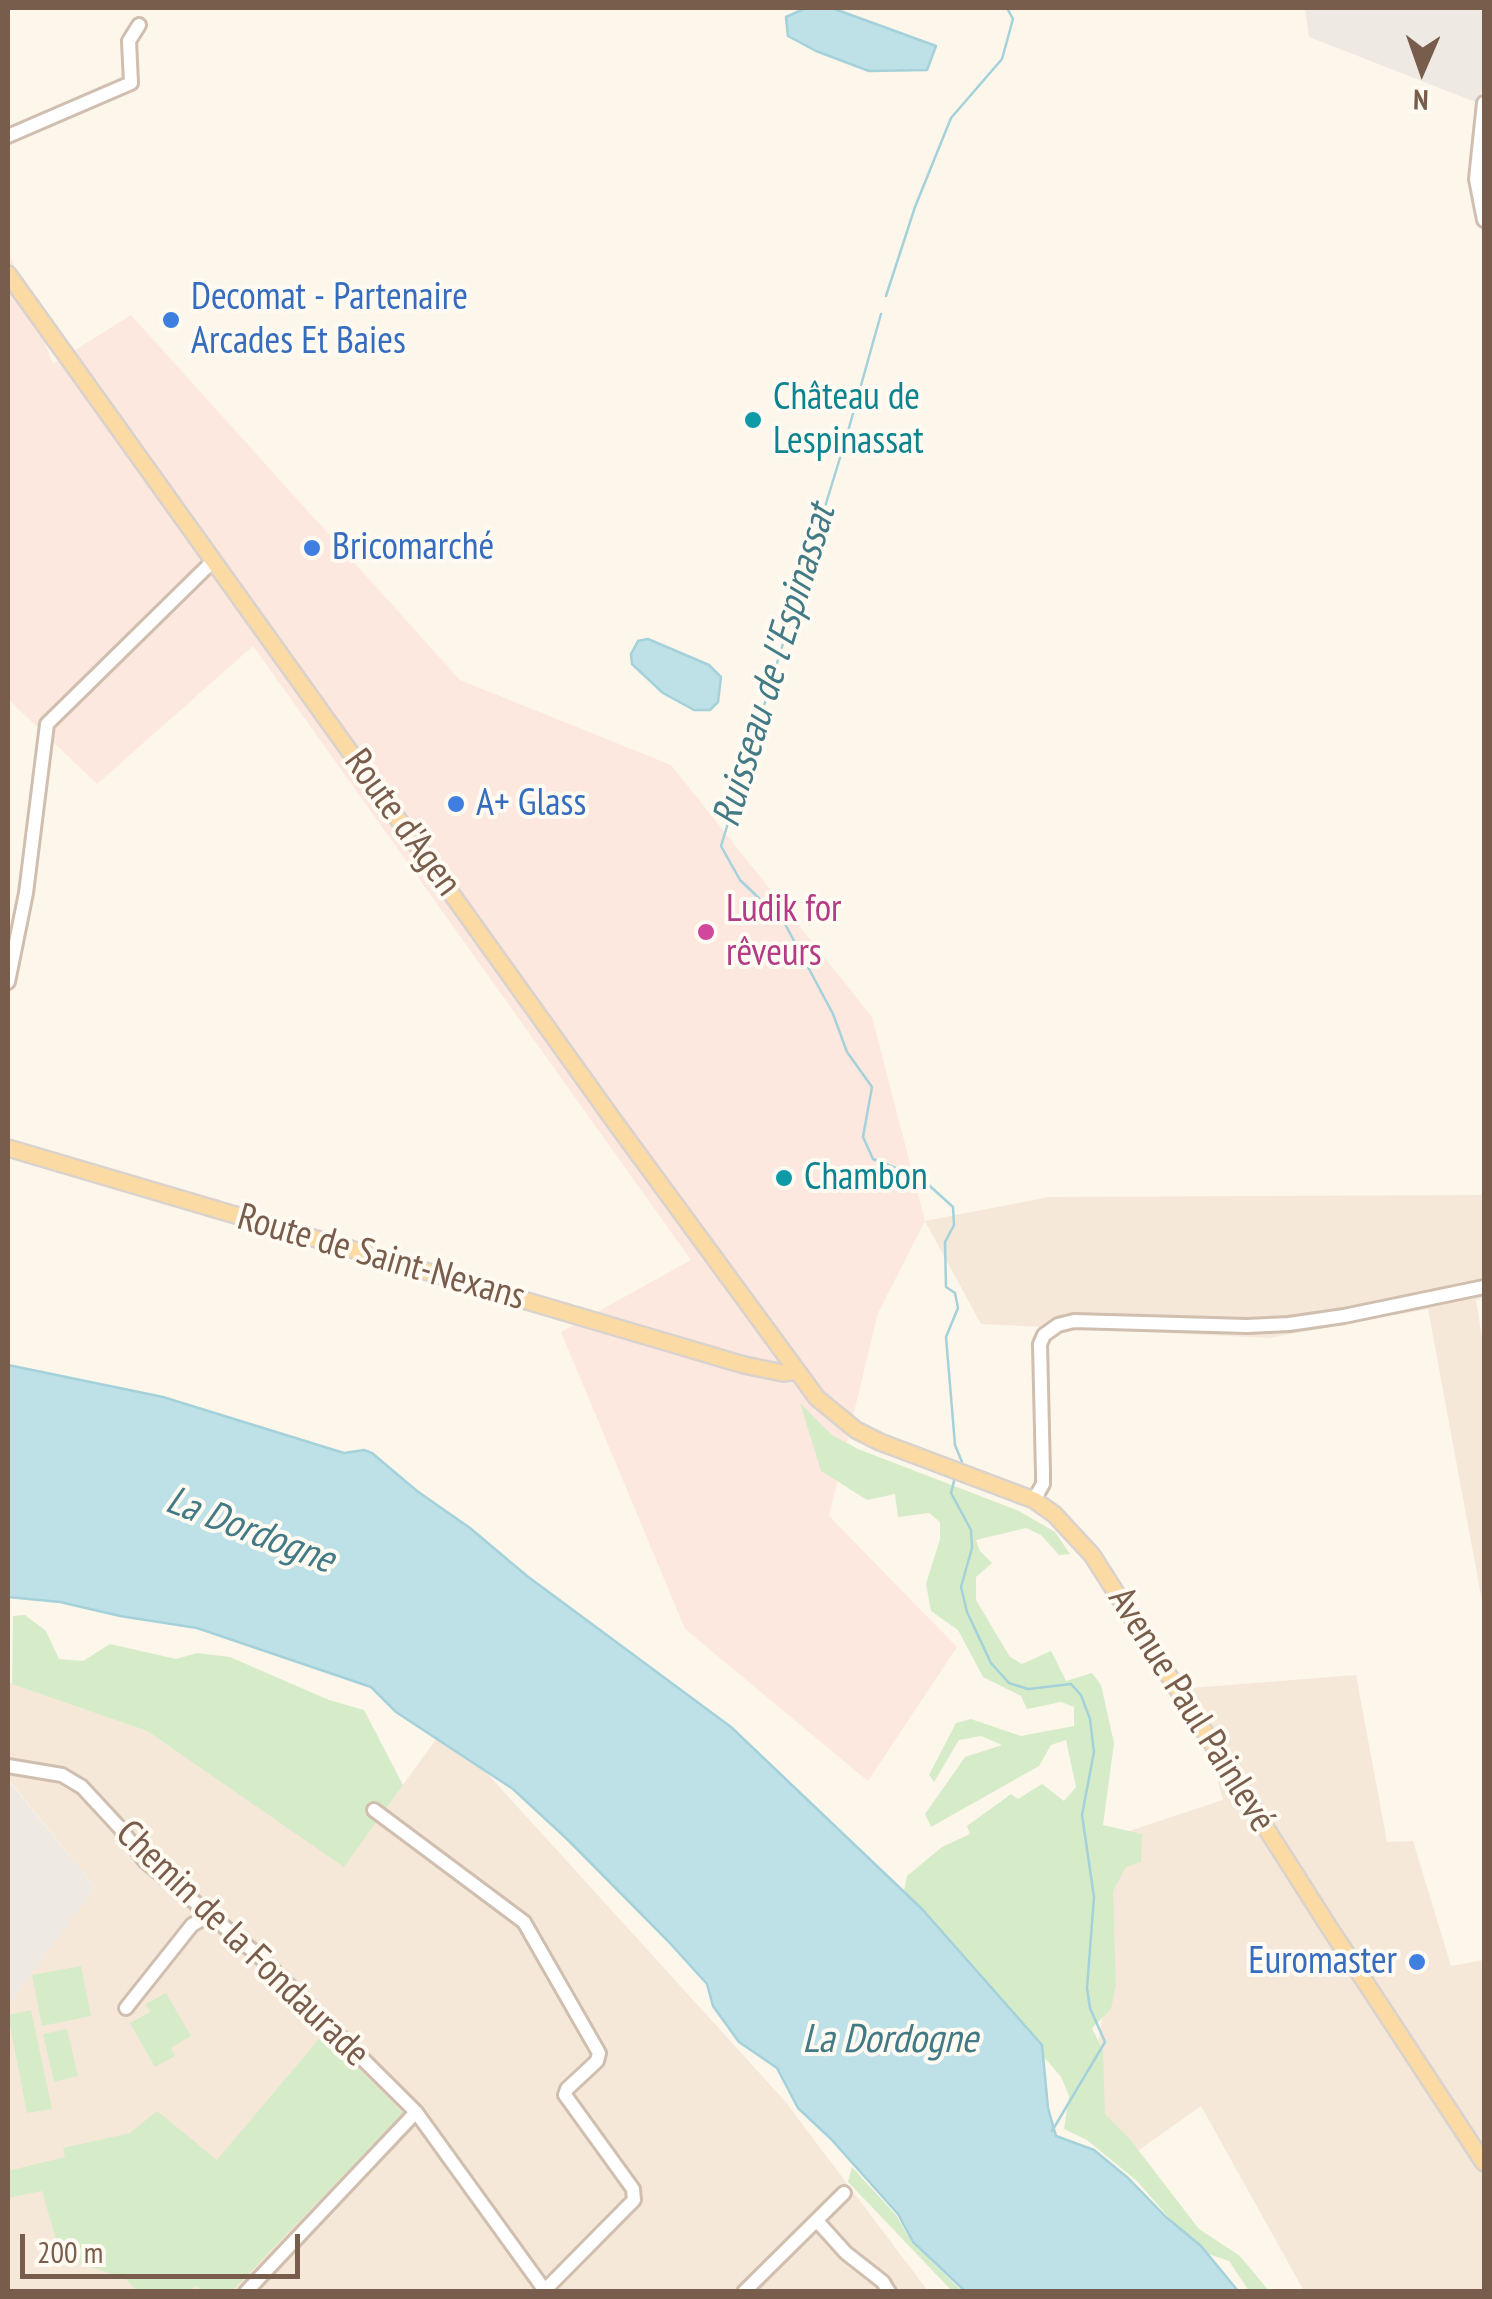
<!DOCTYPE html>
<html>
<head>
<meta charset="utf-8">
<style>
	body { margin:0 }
	#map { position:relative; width:1492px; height:2299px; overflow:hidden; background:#fdf6eb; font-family:"PT Sans Narrow",sans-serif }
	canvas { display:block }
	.frame { position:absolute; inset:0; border:10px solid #795d4c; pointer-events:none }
	.north { position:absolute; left:1372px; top:20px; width:100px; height:100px; -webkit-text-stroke:8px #fffaf2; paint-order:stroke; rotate:182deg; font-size:28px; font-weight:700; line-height:40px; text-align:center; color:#795d4c }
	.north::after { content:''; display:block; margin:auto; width:35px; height:45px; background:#795d4c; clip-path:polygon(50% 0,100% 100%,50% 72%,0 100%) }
	.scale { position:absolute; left:20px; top:2234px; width:280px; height:45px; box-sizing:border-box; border:5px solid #795d4c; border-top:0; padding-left:12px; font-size:30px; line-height:35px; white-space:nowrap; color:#795d4c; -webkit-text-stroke:8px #fffaf2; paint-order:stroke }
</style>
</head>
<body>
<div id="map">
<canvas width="1492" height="2299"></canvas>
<div class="frame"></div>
<div class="north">N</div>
<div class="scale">200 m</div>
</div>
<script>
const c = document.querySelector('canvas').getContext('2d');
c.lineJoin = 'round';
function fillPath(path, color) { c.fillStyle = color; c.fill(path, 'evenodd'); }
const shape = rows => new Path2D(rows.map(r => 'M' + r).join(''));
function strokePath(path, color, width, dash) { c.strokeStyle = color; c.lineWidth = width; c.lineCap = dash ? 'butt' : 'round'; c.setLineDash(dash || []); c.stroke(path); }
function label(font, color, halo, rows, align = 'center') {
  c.font = font + ' "PT Sans Narrow",sans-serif'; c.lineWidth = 8; c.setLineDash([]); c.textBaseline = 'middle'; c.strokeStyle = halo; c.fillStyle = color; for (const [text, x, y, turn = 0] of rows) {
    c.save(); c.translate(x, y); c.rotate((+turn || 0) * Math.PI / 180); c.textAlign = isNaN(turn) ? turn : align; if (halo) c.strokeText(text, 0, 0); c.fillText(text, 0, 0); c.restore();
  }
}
fillPath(shape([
	[1484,1195,1484,1298,1476,1300,1484,1350,1484,1612,1428,1309,1269,1338,981,1324,925,1221,1049,1197],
	[1356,1675,1387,1842,1413,1841,1451,1966,1484,1960,1484,2291,1304,2291,1201,2106,1139,2150,1083,2123,1112,1966,1060,1854,1223,1800,1191,1688],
	[8,1682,147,1731,344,1866,445,1727,784,2100,928,2291,8,2291,8,2005,95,1887,8,1779]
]), '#f5e8d9');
fillPath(shape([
	[8,250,53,364,131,315,460,680,671,765,872,1017,925,1221,878,1313,829,1516,957,1647,868,1781,685,1629,561,1332,691,1260,253,646,97,784,8,699]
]), '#fde8df');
fillPath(shape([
	[1305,8,1484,8,1484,82,1478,103,1309,37],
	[8,1780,95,1887,8,2005,8,1779]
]), '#efe9e3');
fillPath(shape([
	[800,1403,832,1435,858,1449,1019,1511,1055,1532,1070,1554,1059,1555,1041,1535,1026,1528,976,1540,980,1551,992,1563,976,1577,976,1600,1010,1657,1022,1664,1051,1651,1066,1681,1092,1673,1101,1685,1114,1743,1103,1825,1142,1834,1141,1862,1126,1867,1113,1891,1116,1985,1111,2009,1092,2028,1103,2051,1105,2114,1129,2138,1199,2229,1240,2256,1269,2291,1249,2291,1229,2261,1197,2250,1137,2181,1087,2140,1064,2129,1069,2096,1061,2077,904,1892,907,1876,942,1847,970,1834,967,1826,1011,1794,1018,1799,1042,1784,1064,1801,1076,1787,1066,1740,1051,1745,1039,1766,931,1827,925,1814,965,1757,1002,1745,981,1736,959,1740,934,1782,929,1775,956,1723,971,1719,1021,1736,1074,1726,1074,1707,1061,1702,1027,1709,1021,1696,983,1677,958,1630,931,1611,926,1584,940,1539,940,1522,929,1513,898,1517,895,1494,867,1500,821,1471],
	[25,1615,46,1631,59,1659,83,1661,110,1644,176,1659,197,1653,230,1657,329,1700,364,1710,403,1785,344,1867,147,1731,12,1684,13,1616],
	[81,1966,91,2016,42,2026,32,1975],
	[166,1993,191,2036,171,2048,175,2056,155,2067,130,2023,150,2012,146,2004],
	[31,2010,52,2109,27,2113,8,2015],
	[67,2029,78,2076,54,2082,43,2034],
	[324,2033,403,2113,232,2291,202,2291,196,2286,189,2291,137,2291,126,2279,61,2257,42,2191,8,2198,8,2171,65,2157,63,2148,130,2133,157,2111,217,2160],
	[852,2167,896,2215,912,2243,962,2291,952,2291,848,2182]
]), '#d6ecc8');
const water = shape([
	[806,8,832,8,936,46,927,70,869,71,816,51,788,36,786,17,806,8],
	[648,639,709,665,721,677,718,702,710,710,694,710,663,693,632,664,631,654,638,641,648,639],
	[8,1365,163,1397,344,1453,364,1450,372,1453,417,1491,470,1528,527,1576,731,1727,922,1909,1042,2045,1048,2108,1056,2136,1094,2150,1128,2178,1166,2217,1201,2246,1238,2291,965,2291,913,2242,898,2214,831,2139,798,2108,777,2068,739,2042,713,2006,707,1984,668,1941,568,1840,513,1789,396,1712,371,1687,197,1628,120,1616,60,1602,8,1597,8,1365]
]);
fillPath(water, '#bee1e8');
strokePath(water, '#a4d1da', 2.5);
strokePath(shape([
	[886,296,915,207,951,118,1002,59,1013,19,1007,8],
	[881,314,847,435,721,846,740,880,784,922,833,1014,847,1052,872,1087,863,1137,873,1159,921,1178,953,1207,954,1225,945,1242,946,1287,955,1293,958,1308,946,1337,955,1445,962,1462],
	[954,1481,951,1493,971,1530,972,1548,961,1587,967,1612,991,1663,1009,1683,1028,1689,1071,1684,1081,1695,1090,1719,1094,1752,1082,1815,1094,1897,1087,1988,1090,2008,1105,2042,1052,2131]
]), '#a4d1da', 2.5);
const minor = shape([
	[1484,103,1476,179,1484,220],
	[8,136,131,83,129,41,139,25],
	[8,982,26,893,47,724,213,561],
	[1034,1500,1043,1484,1043,1473,1040,1344,1044,1335,1058,1325,1074,1321,1247,1326,1289,1324,1344,1316,1484,1287],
	[8,1766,62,1775,82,1787,120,1828,145,1861,197,1904,204,1918],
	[374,1810,524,1922,599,2053,597,2061,567,2089,565,2095,633,2189,634,2200,545,2290],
	[204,1918,215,1919,259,1956,416,2112,546,2292],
	[126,2008,192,1925,204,1918],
	[818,2222,846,2253,883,2282,889,2292],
	[246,2292,416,2112],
	[744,2292,844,2193]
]);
const major = shape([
	[8,274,617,1125,817,1398,856,1430,880,1442,1034,1500,1054,1514,1092,1555,1329,1927,1484,2163],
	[8,1148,744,1365,783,1373,796,1371]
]);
strokePath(minor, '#d0beaf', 18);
strokePath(major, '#d9d2cd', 20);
strokePath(minor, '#fff', 12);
strokePath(major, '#fbdba3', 15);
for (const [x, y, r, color] of [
	[171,320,10,"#3f7fe0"],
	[753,420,10,"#0f9aa8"],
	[312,548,10,"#3f7fe0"],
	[456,804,10,"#3f7fe0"],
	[706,932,10,"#d1479c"],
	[784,1178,10,"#0f9aa8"],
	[1417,1962,10,"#3f7fe0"]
]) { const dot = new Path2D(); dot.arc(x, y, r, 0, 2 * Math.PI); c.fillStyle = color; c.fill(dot); strokePath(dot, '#fffaf2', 4); }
label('38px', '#366cbe', '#fffaf2', [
	["Decomat - Partenaire",191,298],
	["Arcades Et Baies",191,342],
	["Bricomarché",332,548],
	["A+ Glass",476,804],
	["Euromaster",1397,1962,"right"]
], 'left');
label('38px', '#0d838f', '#fffaf2', [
	["Château de",773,398],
	["Lespinassat",773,442],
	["Chambon",804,1178]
], 'left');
label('38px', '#795d4c', '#fffaf2', [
	["Route d'Agen",402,823,54],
	["Route de Saint-Nexans",381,1258,16],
	["Avenue Paul Painlevé",1191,1710,58],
	["Chemin de la Fondaurade",242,1944,44]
]);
label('38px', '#b23c85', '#fffaf2', [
	["Ludik for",726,910],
	["rêveurs",726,954]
], 'left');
label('italic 40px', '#427a85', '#fffaf2', [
	["Ruisseau de l'Espinassat",775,666,-73],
	["La Dordogne",250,1531,21],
	["La Dordogne",890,2041]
]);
</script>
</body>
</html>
